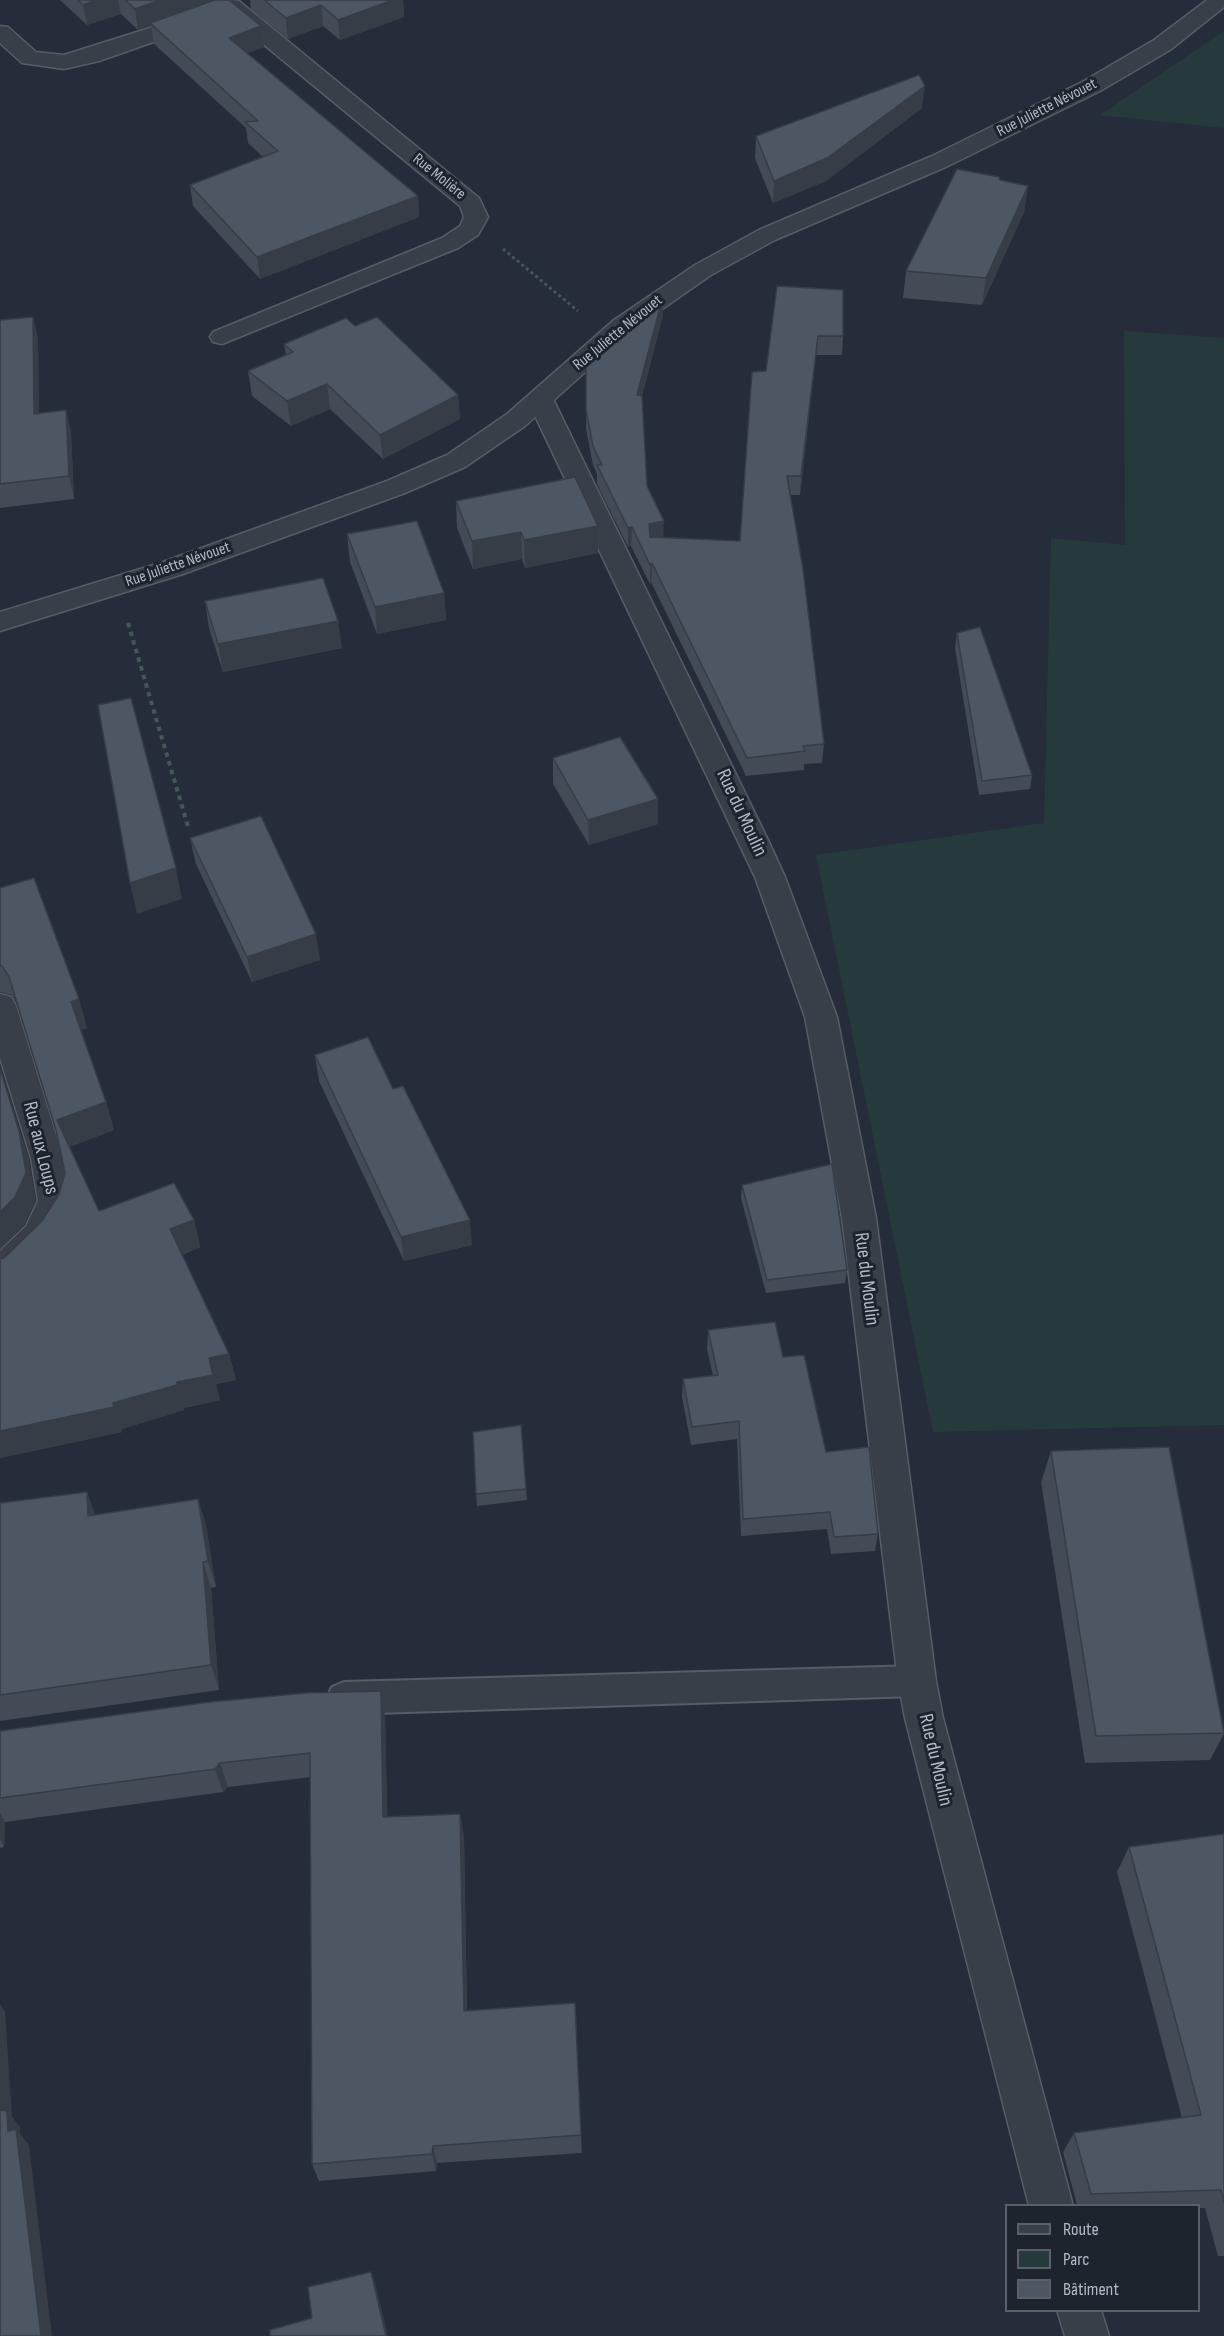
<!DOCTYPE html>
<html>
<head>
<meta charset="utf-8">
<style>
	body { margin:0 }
	#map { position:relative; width:1224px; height:2336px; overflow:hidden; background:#242d39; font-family:"Sofia Sans Condensed",sans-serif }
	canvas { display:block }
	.legend { position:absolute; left:1005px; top:2204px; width:195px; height:108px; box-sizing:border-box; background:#1d242e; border:2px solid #59606a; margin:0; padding:8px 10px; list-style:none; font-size:18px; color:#b3bac5 }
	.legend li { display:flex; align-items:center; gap:12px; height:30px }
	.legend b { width:30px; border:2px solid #59606a }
</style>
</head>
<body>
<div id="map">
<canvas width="1224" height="2336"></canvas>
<ul class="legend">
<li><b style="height:8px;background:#383f49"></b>Route</li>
<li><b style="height:16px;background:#273a3b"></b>Parc</li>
<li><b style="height:16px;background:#4d5764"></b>Bâtiment</li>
</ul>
</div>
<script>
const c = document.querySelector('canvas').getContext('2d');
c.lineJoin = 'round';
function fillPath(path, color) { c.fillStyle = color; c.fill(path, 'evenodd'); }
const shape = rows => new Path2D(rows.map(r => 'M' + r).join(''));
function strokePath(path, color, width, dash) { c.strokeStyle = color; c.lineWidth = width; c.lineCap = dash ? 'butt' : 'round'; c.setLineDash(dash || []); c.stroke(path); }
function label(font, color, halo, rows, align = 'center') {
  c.font = font + ' "Sofia Sans Condensed",sans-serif'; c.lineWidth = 6; c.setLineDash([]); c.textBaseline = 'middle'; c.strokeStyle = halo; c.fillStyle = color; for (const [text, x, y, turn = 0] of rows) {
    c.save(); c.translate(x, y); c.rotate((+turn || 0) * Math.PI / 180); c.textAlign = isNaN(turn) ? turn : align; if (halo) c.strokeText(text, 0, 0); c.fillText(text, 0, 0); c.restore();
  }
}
fillPath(shape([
	[1224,31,1224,128,1100,115],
	[1124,331,1224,338,1224,1425,933,1432,816,855,1044,823,1051,538,1125,545]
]), '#273a3b');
const service = shape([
	[917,1666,929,1670,933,1681,929,1692,917,1696,344,1714,332,1709,327,1698,332,1687,344,1682,917,1666]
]);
const minor = shape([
	[233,0,239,1,479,198,488,217,478,235,458,248,222,344,213,342,210,337,213,332,442,238,460,226,464,217,460,206,223,11,220,6,223,1,233,0],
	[194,14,202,15,205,20,202,25,99,61,64,69,22,63,0,43,0,26,8,27,36,52,64,55,194,14],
	[540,391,549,393,553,399,768,840,785,877,837,1017,876,1218,936,1681,943,1718,1073,2206,1029,2206,905,1718,898,1681,842,1218,805,1017,755,877,527,399,531,393,540,391],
	[1057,2310,1101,2310,1109,2336,1065,2336,1057,2310]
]);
const tertiary = shape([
	[1207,0,1224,0,1224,7,1170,50,1100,91,948,166,775,240,711,275,632,330,525,426,465,467,405,493,183,574,0,631,0,612,163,562,387,481,447,455,507,414,614,320,695,265,759,230,932,156,1084,81,1154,40,1207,0],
	[0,994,11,997,16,1006,63,1158,72,1201,66,1220,50,1246,12,1283,0,1287,0,1251,26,1226,38,1201,31,1158,0,1058,0,994]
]);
strokePath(service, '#565d67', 4);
strokePath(minor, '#565d67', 3);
strokePath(tertiary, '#565d67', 3);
strokePath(shape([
	[503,249,578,311]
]), '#465759', 3, [3, 3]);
strokePath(shape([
	[128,623,189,830]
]), '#465759', 4, [4.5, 4.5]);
fillPath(service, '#383f49');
fillPath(minor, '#383f49');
fillPath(tertiary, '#383f49');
fillPath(shape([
	[60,0,229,0,261,26,264,47,248,53,418,196,419,217,260,279,193,206,190,185,263,157,248,143,246,128,154,44,151,25,138,30,121,14,87,25],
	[250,0,403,0,404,17,340,40,323,26,288,39,251,9],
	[922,108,826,181,773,203,755,158,756,136],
	[1000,180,1028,186,1024,212,982,305,903,298,906,271],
	[777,286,843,336,842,355,816,355,800,495,790,495,824,744,822,763,804,764,804,770,746,776,651,582,650,584,631,546,628,547,597,484,597,474,593,465,586,429,586,360,663,296,663,315,642,396,647,486,663,537,740,541,766,371],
	[33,317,38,340,39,414,66,410,71,433,74,499,0,508,0,320],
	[355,326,458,395,460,419,383,459,330,409,291,426,252,396,248,371,286,355,284,344],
	[456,501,598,553,525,568,522,559,473,569,457,528],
	[347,534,444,593,446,620,377,634,350,562],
	[205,601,342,648,223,672,209,628],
	[957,633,1032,775,1030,789,979,795,955,648],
	[553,758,658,824,589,845,553,784],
	[190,838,320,960,252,982,196,864],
	[0,888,79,999,87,1028,81,1030,106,1102,114,1130,69,1147,99,1211,194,1220,200,1247,182,1255,229,1354,236,1380,216,1384,220,1400,184,1408,184,1410,122,1429,122,1432,0,1458,0,1259,4,1258,42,1221,59,1194,65,1173,56,1130,18,1005,12,995,0,992],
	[315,1055,393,1089,472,1245,404,1261,319,1081],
	[742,1185,847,1270,845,1283,766,1293,741,1198],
	[708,1330,783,1357,826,1452,878,1534,875,1551,831,1554,827,1529,741,1536,737,1439,691,1445,682,1397,683,1379,713,1376,707,1349],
	[1051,1451,1224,1730,1224,1734,1210,1760,1085,1763,1041,1482],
	[526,1489,527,1500,477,1506,476,1494],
	[87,1492,95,1515,198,1499,206,1526,216,1587,211,1588,219,1690,0,1721,0,1503],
	[381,1691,385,1715,387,1817,460,1814,464,1837,467,2011,575,2003,582,2153,437,2163,436,2171,319,2181,312,2164,311,1777,228,1787,223,1792,5,1822,4,1847,0,1848,0,1731],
	[1224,1834,1224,2256,1218,2256,1205,2208,1198,2208,1198,2205,1077,2205,1063,2152,1074,2133,1182,2118,1117,1872,1129,1847]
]), '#424b56');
fillPath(shape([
	[96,0,118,0,121,14,87,25,83,5],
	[160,0,223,0,150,23,151,25,138,30,135,9],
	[393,0,403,0,404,17,340,40,338,20],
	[321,5,323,26,288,39,286,18],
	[261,26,264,47,232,59,229,38],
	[925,86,922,108,826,181,773,203,774,181],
	[1028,186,1024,212,982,305,986,278],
	[418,196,419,217,260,279,257,257],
	[663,296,663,315,637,414,637,395],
	[33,317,38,340,39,437,34,414],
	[818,336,816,355,800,495,801,476],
	[327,384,330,409,291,426,287,401],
	[458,395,460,419,383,459,380,435],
	[66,410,71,433,74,499,69,476],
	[664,521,663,540,649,543,649,524],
	[598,526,598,553,525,568,524,540],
	[632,527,631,546,628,547,628,528],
	[521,532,522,559,473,569,472,541],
	[652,563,651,582,650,584,650,565],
	[444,593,446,620,377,634,375,607],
	[338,621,342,648,223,672,218,644],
	[658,799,658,824,589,845,588,820],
	[176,868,182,899,137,914,130,883],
	[316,934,320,960,252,982,247,957],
	[79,999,87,1028,79,1031,71,1002],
	[0,1066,29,1159,36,1201,24,1225,0,1249],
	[106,1102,114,1130,65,1148,57,1120],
	[194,1220,200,1247,177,1256,170,1229],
	[470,1220,472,1245,404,1261,401,1237],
	[229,1354,236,1380,216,1384,220,1400,184,1408,184,1410,122,1429,122,1432,0,1458,0,1431,113,1403,177,1382,209,1358],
	[87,1492,97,1519,88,1516],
	[198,1499,206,1526,216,1587,208,1561],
	[203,1562,211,1588,219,1690,211,1665],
	[381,1691,385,1715,388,1839,383,1817],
	[220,1763,228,1787,223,1792,215,1769],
	[0,1813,5,1822,4,1847,0,1839],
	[460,1814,464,1837,467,2030,464,2011],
	[0,2004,5,2011,12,2117,20,2127,20,2134,29,2145,52,2336,41,2336,0,2110],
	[433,2146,437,2163,436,2171,432,2154],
	[371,2272,375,2283,388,2336,386,2336]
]), '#363d46');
const building = shape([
	[78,0,96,0,83,5,78,0],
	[125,0,160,0,135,9,125,0],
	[215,0,229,0,261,26,229,38,418,196,257,257,190,185,278,151,245,122,258,121,150,23,215,0],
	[264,0,393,0,338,20,321,5,286,18,264,0],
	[919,75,925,86,827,158,774,181,756,136,919,75],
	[957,169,999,177,1000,180,1028,186,986,278,906,271,957,169],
	[777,286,843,290,843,336,818,336,801,476,787,476,803,569,824,744,803,746,805,751,747,758,652,563,650,565,632,527,628,528,597,465,602,465,593,446,586,410,586,360,663,296,637,395,642,396,647,486,664,521,649,524,650,537,740,541,752,372,766,371,777,286],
	[33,317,34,414,66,410,69,476,0,484,0,320,33,317],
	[377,317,458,395,380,435,327,384,287,401,248,371,293,352,284,344,346,318,355,326,377,317],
	[575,477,598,526,524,540,521,532,472,541,456,501,575,477],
	[417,521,444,593,375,607,347,534,417,521],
	[323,578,338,621,218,644,205,601,323,578],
	[980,627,1032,775,982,781,957,633,980,627],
	[131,698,176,868,130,883,98,705,131,698],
	[620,737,658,799,588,820,553,758,620,737],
	[261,816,316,934,247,957,190,838,261,816],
	[34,878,79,999,71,1002,106,1102,57,1120,99,1211,174,1183,194,1220,170,1229,229,1354,209,1358,213,1375,177,1382,177,1385,113,1403,114,1407,0,1431,0,1259,4,1258,42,1221,59,1194,65,1173,56,1130,9,977,2,966,0,965,0,888,34,878],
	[368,1037,393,1089,403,1086,470,1220,401,1237,315,1055,368,1037],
	[0,1068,19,1131,26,1173,15,1197,0,1212,0,1068],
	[832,1164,847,1270,767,1280,742,1185,832,1164],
	[775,1322,783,1357,804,1355,826,1452,869,1447,878,1534,834,1537,830,1512,743,1519,739,1421,692,1427,683,1379,718,1375,708,1330,775,1322],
	[521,1425,526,1489,476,1494,473,1432,521,1425],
	[1169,1447,1224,1733,1096,1736,1051,1451,1169,1447],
	[87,1492,88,1516,198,1499,208,1561,203,1562,211,1665,0,1695,0,1503,87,1492],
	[381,1691,383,1817,460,1814,464,2011,575,2003,581,2135,433,2146,432,2154,312,2164,310,1753,220,1763,215,1769,0,1798,0,1731,210,1702,306,1693,381,1691],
	[1224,1834,1224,2202,1221,2190,1091,2194,1074,2133,1201,2115,1129,1847,1224,1834],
	[0,2110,7,2111,8,2131,16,2129,41,2336,0,2336,0,2110],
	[371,2272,386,2336,270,2336,270,2330,312,2318,308,2287,371,2272]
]);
fillPath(building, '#4d5764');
strokePath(building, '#363d46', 1.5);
label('16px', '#b3bac5', '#1d242e', [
	["Rue Juliette Névouet",1047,108,-27],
	["Rue Molière",439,177,39],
	["Rue Juliette Névouet",618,333,-39],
	["Rue Juliette Névouet",178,565,-19]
]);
label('20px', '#b3bac5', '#1d242e', [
	["Rue du Moulin",741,813,65],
	["Rue aux Loups",40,1148,76],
	["Rue du Moulin",866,1279,83],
	["Rue du Moulin",935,1760,77]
]);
</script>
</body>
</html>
